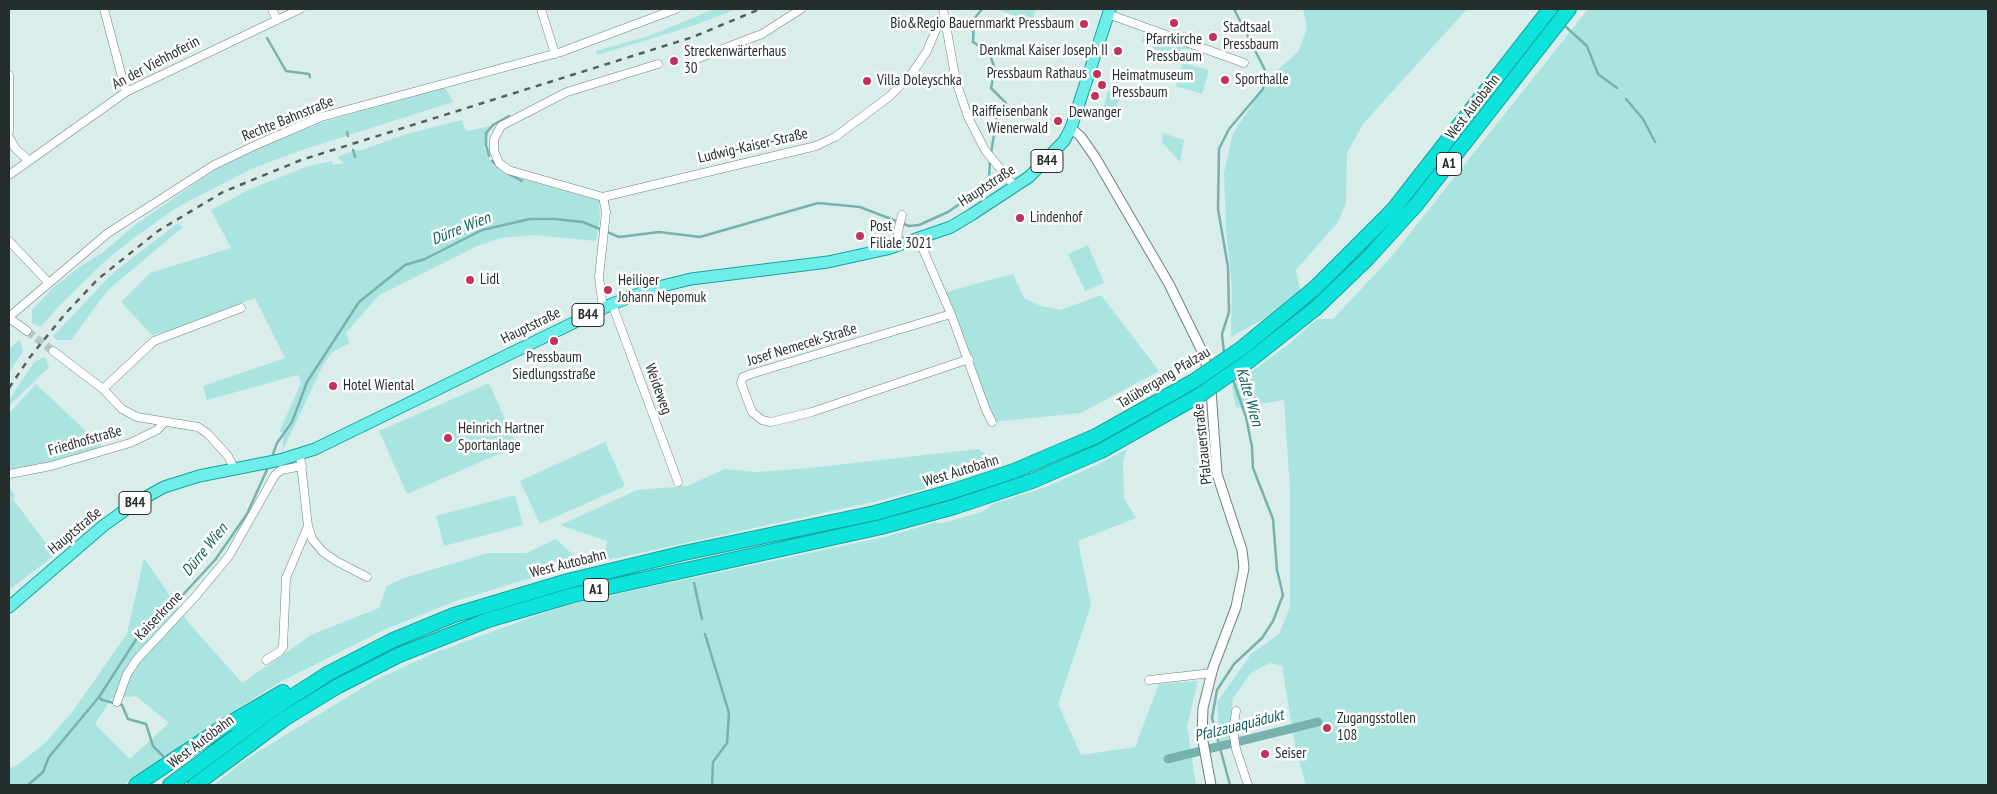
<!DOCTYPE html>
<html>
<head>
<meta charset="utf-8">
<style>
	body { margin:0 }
	#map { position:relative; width:1997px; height:794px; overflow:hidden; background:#d9edeb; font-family:"PT Sans Narrow",sans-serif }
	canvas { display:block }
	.frame { position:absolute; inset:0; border:10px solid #262e2d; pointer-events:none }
</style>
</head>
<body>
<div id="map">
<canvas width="1997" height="794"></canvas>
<div class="frame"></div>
</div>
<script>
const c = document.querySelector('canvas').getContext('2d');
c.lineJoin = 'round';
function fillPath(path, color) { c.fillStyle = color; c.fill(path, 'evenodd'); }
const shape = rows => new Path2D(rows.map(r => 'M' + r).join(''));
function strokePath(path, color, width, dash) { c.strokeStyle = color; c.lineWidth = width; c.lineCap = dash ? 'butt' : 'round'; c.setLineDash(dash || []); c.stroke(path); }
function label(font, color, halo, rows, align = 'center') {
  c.font = font + ' "PT Sans Narrow",sans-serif'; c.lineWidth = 5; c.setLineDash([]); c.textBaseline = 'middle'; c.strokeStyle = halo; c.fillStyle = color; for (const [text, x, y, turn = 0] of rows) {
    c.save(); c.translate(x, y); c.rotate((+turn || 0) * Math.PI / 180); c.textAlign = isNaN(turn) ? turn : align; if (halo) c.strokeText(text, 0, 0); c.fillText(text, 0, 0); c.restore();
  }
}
fillPath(shape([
	[714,9,737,9,689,27,597,55,596,51,649,36],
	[996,9,1036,9,1032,22],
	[1303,9,1467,9,1363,124,1347,153,1346,203,1338,222,1296,270,1300,291,1270,315,1231,337,1232,287,1226,229,1224,173,1233,133,1273,74,1298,52,1307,29],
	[1588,9,1988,9,1988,785,1306,785,1296,751,1282,666,1270,663,1251,673,1233,698,1229,738,1220,742,1217,702,1251,654,1279,634,1290,607,1290,490,1284,400,1236,408,1232,386,1289,344,1317,319,1333,319,1392,256],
	[1146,30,1190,46,1188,50,1183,49,1181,56,1153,49,1153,46,1141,42],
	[1183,63,1209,70,1202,94,1176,86],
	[445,87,453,102,299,151,251,169,176,208,135,237,104,262,58,307,41,327,32,323,32,310,53,288,78,268,102,253,135,225,216,169,261,147,323,122],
	[1111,88,1122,92,1115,112,1110,116,1101,113,1106,101,1107,93],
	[462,120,466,131,491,126,484,147,492,165,508,175,599,200,600,218,596,241,533,235,501,238,477,246,379,295,346,333,350,343,331,353,322,367,282,452,284,433,279,432,301,383,298,375,207,400,203,386,285,358,255,298,178,328,152,335,121,302,150,273,231,248,211,210,217,207,248,190,308,166,332,161,333,165,344,163,337,157,355,150,362,150,403,135],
	[1163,133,1184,140,1180,162,1162,142],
	[178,223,183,227,108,290,71,340,57,340,53,336,115,271],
	[1088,245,1104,283,1085,291,1068,254],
	[1013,274,1024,298,1041,306,1061,310,1101,295,1159,371,1081,413,992,422,942,293],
	[20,339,23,351,9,373,9,349],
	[45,357,49,367,9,406,9,400,34,362],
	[489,383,517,446,407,494,379,431],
	[36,384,106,450,9,472,9,413],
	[605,442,625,486,540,524,520,481],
	[978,449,1000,464,947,483,873,502,603,561,607,541,560,525,637,490,688,486,724,469,758,472,809,468],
	[1127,449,1123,461,1124,498,1136,518,1078,541,1091,605,1058,704,1081,755,1135,747,1159,684,1198,681,1187,726,1196,785,214,785,245,760,375,680,434,653,535,616,575,603,885,537,933,523,943,523,982,512,993,504,1043,488,1097,465],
	[9,486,15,496,12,498,55,555,9,590],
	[515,495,523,525,444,546,436,516],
	[556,539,585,566,524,580,453,602,384,630,280,682,200,732,123,785,9,785,9,769,19,764,45,743,72,712,127,634,144,558,188,622,242,683,311,635,379,608,387,586,404,578,488,553,526,553],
	[136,696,169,723,130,759,95,724,111,699]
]), '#aae4e0');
strokePath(shape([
	[982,9,974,19,973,42,989,52,995,69,991,88,1006,103,997,117,991,153],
	[1566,27,1587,46,1598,74,1617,88],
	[267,38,286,71,309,74,310,77],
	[1626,99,1643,119,1655,142],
	[347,132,348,136],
	[353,150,355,157],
	[489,156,486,145,486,133,493,125,509,116],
	[492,161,498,167],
	[505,172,522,181],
	[1224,353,1222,334,1229,312,1228,267,1218,209,1219,149,1229,129,1263,89,1265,70,1234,9],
	[272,457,277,443,292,422,307,382,359,302,405,265,425,259,482,230,530,219,555,219,583,222,619,237,659,232,700,237,818,203,860,207,909,226,919,225,948,212,984,187,989,179,990,159],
	[694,583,702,619],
	[705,634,729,713,727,743,713,762,712,785],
	[99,697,102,700,122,705,128,719,146,724,153,746,163,756],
	[28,785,43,772,49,757,99,697,146,624,179,599,215,560,247,514,269,465],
	[1230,785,1212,718,1217,690,1234,664,1262,638,1273,621,1283,595,1277,570,1273,519,1253,468,1252,447,1246,417,1232,377]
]), '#78b2ae', 2.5);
strokePath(shape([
	[1168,759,1318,722]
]), '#78b2ae', 9);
strokePath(shape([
	[27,331,53,351]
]), '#b5c7c5', 8, [8, 4]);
const minor = shape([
	[104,9,126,92],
	[272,9,277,20],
	[541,9,555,54],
	[943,9,956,81,968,117,985,150,1015,187],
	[1108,14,1244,63],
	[691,61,762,34,801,9],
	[658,64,567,92,501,126,494,139,494,151,499,163,508,170,603,197,816,146,835,137,890,96,913,72,927,51,938,25,946,21],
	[9,75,9,131],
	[9,137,15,148,28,160],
	[9,175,126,92,300,9],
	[603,197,606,212,599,277,603,308],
	[919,240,951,314,986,410,992,422],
	[9,241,49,283],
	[897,247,898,231,902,215],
	[612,304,678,482],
	[951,314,751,374,743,377,741,383,752,412,762,420,771,422,812,412,969,359],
	[9,317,108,233,214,165,258,144,321,117,561,52,676,9],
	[9,318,27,331],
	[53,351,103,389,122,409,137,417,198,427,207,433,228,456,234,468],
	[103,389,154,341,241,308],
	[300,455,308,526,312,539,323,552,336,561,367,577],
	[9,474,51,466,130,443,157,430,165,422],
	[266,660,279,652,283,647,286,578,308,526],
	[1149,680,1212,673],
	[117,702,127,674,138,658,195,597,229,556,275,475,281,470,302,466],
	[1236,711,1233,730,1236,749,1248,785]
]);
const tertiary = shape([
	[1071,128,1081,137,1095,157,1169,284,1202,351,1210,376,1217,474,1242,550,1244,568,1236,607,1213,668,1203,708,1202,736,1211,785]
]);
const primary = shape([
	[9,607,103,526,135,503,164,487,199,476,280,460,315,449,612,304,654,288,691,279,828,262,887,249,951,227,971,215,1029,177,1064,141,1071,128,1110,9]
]);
const motorway = shape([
	[1315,288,1393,210,1550,9],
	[1316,308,1368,258,1416,205,1569,9],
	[136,785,223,727,283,692],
	[170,785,276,707,329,673,391,641,454,615,568,581,684,553,875,513,950,492,1014,471],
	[195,785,284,719,338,686,399,655,488,620,573,595,881,527,954,507,1032,481]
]);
strokePath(minor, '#6f8180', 9);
strokePath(tertiary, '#6f8180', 11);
strokePath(primary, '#16a49e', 13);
strokePath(motorway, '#16a49e', 16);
strokePath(minor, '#fff', 8);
strokePath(tertiary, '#fff', 9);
strokePath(primary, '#6eeee9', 11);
strokePath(motorway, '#0de3db', 14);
strokePath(shape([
	[9,388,30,357,65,314,98,279,158,231,223,192,301,160,693,37,760,9]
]), '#545f5e', 2.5, [6, 6]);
const motorwayBridge = shape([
	[1014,471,1096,436,1194,381,1242,348,1315,288],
	[1032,481,1101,451,1200,395,1249,361,1316,308]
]);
strokePath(motorwayBridge, '#16a49e', 16, []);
strokePath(motorwayBridge, '#0de3db', 14);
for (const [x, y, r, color] of [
	[1174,23,5,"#c33359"],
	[1084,24,5,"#c33359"],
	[1213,37,5,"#c33359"],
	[1118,51,5,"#c33359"],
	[674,61,5,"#c33359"],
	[1097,74,5,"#c33359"],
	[1225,80,5,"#c33359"],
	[867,81,5,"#c33359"],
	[1102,85,5,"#c33359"],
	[1095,96,5,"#c33359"],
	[1058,121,5,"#c33359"],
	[1020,218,5,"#c33359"],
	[860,236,5,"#c33359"],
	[470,280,5,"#c33359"],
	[608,290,5,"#c33359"],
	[554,341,5,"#c33359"],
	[333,386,5,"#c33359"],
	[448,438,5,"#c33359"],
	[1327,728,5,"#c33359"],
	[1265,754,5,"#c33359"]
]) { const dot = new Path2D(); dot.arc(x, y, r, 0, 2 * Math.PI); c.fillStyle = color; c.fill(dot); strokePath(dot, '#fff', 2); }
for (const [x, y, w] of [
	[1047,161,32],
	[1449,164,25],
	[588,315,32],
	[135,503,32],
	[596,590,25]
]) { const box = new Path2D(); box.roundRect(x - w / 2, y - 11.5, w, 23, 4); c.fillStyle = '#fff'; c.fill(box); strokePath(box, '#262e2d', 1); }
label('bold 14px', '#262e2d', null, [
	["B44",1047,161],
	["A1",1449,164],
	["B44",588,315],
	["B44",135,503],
	["A1",596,590]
]);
label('15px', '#262e2d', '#fff', [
	["Bio&Regio Bauernmarkt Pressbaum",1074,24,"right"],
	["Stadtsaal",1223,28],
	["Pressbaum",1223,45],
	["Pfarrkirche",1174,40,"center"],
	["Pressbaum",1174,57,"center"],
	["Denkmal Kaiser Joseph II",1108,51,"right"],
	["Streckenwärterhaus",684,52],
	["30",684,69],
	["Pressbaum Rathaus",1087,74,"right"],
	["Heimatmuseum",1112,76],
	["Pressbaum",1112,93],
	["Sporthalle",1235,80],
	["Villa Doleyschka",877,81],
	["Raiffeisenbank",1048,112,"right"],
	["Wienerwald",1048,129,"right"],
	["Dewanger",1095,113,"center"],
	["Lindenhof",1030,218],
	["Post",870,227],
	["Filiale 3021",870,244],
	["Lidl",480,280],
	["Heiliger",618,281],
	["Johann Nepomuk",618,298],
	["Pressbaum",554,358,"center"],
	["Siedlungsstraße",554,375,"center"],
	["Hotel Wiental",343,386],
	["Heinrich Hartner",458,429],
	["Sportanlage",458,446],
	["Zugangsstollen",1337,719],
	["108",1337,736],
	["Seiser",1275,754]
], 'left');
label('15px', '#262e2d', '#fff', [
	["An der Viehhoferin",156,63,-28],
	["West Autobahn",1473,107,-52],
	["Rechte Bahnstraße",288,119,-22],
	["Ludwig-Kaiser-Straße",753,146,-13],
	["Hauptstraße",987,186,-33],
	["Hauptstraße",531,326,-26],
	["Josef Nemecek-Straße",802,345,-17],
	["Talübergang Pfalzau",1164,378,-31],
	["Weideweg",658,389,70],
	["Friedhofstraße",85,441,-16],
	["Pfalzauerstraße",1203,444,-96],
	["West Autobahn",961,471,-17],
	["Hauptstraße",75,531,-40],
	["West Autobahn",568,564,-14],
	["Kaiserkrone",159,616,-46],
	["West Autobahn",201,742,-37]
]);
label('italic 16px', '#13625f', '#fff', [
	["Dürre Wien",461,229,-22],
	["Kalte Wien",1249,397,74],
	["Dürre Wien",205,550,-51],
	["Pfalzauaquädukt",1239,726,-14]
]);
</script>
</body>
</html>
